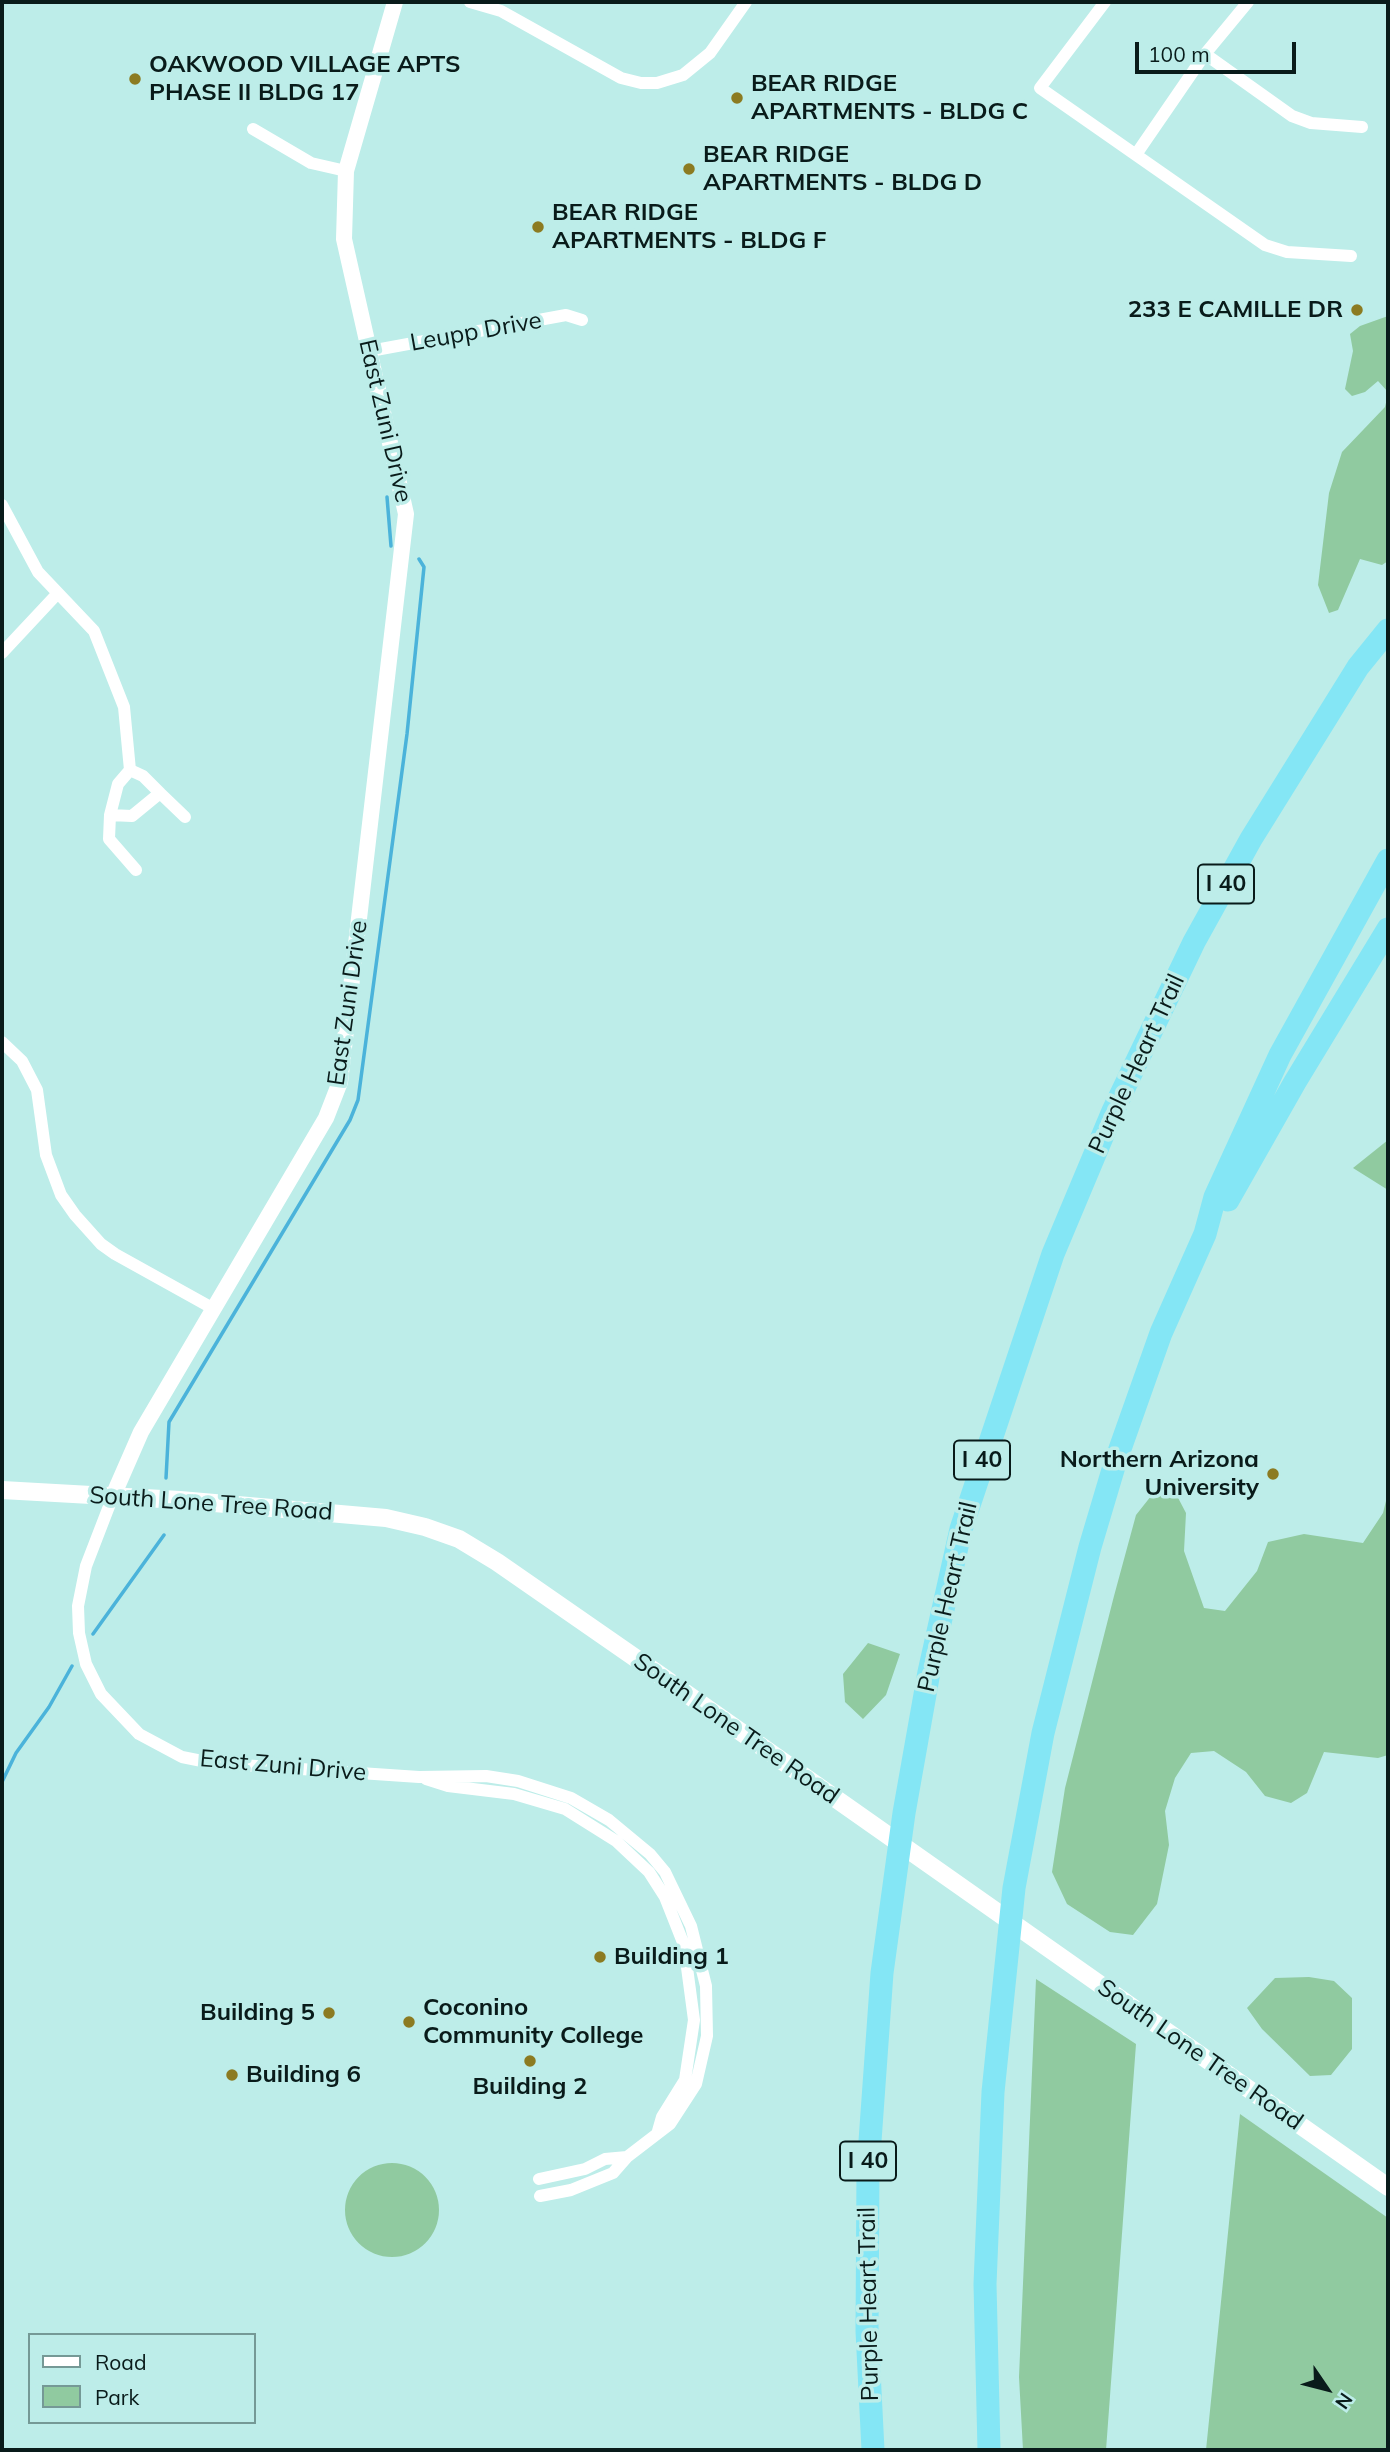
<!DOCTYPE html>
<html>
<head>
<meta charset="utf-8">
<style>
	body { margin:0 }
	#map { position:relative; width:1390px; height:2452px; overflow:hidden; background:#bdede9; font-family:Mulish,sans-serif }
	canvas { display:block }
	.frame { position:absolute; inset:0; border:4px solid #091b1a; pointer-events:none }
	.legend { position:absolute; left:28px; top:2333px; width:228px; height:91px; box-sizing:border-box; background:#bdede9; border:2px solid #759996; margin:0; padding:9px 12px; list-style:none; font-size:21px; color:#091b1a }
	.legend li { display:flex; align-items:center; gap:14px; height:35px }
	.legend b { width:35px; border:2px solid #759996 }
	.north { position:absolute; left:1292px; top:2354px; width:70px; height:70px; -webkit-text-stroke:5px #bdede9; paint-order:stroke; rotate:125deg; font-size:19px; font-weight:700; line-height:28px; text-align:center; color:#091b1a }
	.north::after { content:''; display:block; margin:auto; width:24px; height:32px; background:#091b1a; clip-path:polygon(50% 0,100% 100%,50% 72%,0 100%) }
	.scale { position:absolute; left:1135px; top:42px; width:161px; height:32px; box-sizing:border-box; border:4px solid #091b1a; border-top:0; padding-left:9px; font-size:21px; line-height:24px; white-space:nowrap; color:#091b1a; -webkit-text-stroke:5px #bdede9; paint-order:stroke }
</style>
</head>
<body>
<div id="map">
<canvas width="1390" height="2452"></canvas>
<div class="frame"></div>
<ul class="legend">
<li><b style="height:9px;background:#fff"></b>Road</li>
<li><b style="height:19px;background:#90caa0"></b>Park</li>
</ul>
<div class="north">N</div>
<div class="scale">100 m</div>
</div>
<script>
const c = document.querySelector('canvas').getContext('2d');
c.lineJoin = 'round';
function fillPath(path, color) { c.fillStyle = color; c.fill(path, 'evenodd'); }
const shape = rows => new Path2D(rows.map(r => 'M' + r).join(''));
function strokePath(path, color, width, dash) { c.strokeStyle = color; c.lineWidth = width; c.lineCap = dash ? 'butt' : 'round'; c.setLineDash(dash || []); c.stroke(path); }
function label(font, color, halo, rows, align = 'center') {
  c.font = font + ' Mulish,sans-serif'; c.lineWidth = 7; c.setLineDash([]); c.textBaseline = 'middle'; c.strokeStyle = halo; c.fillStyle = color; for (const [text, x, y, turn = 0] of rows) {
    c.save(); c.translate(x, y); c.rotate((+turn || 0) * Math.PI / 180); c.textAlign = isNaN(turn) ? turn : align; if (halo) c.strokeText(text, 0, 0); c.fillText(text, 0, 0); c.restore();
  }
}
fillPath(shape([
	[1388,316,1388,392,1378,381,1365,392,1352,396,1345,389,1353,351,1350,334,1360,326],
	[1388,394,1388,561,1382,565,1360,559,1338,610,1329,613,1318,585,1329,493,1342,452,1385,407],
	[1388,1140,1388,1190,1353,1168],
	[1155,1491,1175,1492,1186,1513,1184,1551,1204,1608,1225,1611,1257,1571,1268,1542,1304,1534,1363,1543,1383,1513,1388,1493,1388,1755,1378,1758,1324,1752,1307,1793,1291,1803,1265,1796,1246,1772,1214,1751,1191,1753,1175,1778,1165,1811,1169,1845,1157,1904,1133,1935,1110,1932,1067,1904,1052,1872,1065,1788,1114,1596,1136,1515],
	[868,1643,900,1654,886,1695,863,1719,845,1702,843,1674],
	[1309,1977,1334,1981,1352,1998,1352,2049,1331,2075,1310,2076,1262,2029,1247,2008,1275,1978],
	[1036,1979,1136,2044,1106,2450,1023,2450,1019,2377],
	[1240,2114,1388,2218,1388,2450,1206,2450],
	'345 2210a47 47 0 1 1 94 0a47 47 0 1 1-94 0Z'
]), '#90caa0');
strokePath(shape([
	[387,497,391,546],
	[166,1478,169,1422,350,1120,358,1100,407,734,424,567,419,559],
	[93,1634,164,1535],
	[2,1782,16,1753,49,1707,72,1666]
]), '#4bb3da', 3.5);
strokePath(shape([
	[470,2,501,11,621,78,641,83,657,83,683,75,710,53,746,2],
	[1105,2,1040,88,1265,245,1287,252,1351,256],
	[1205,54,1292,116,1311,123,1362,127],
	[253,129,311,163,346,171],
	[1137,153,1205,54,1248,2],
	[370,351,566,315,582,320],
	[2,505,38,572,94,631,124,707,130,770,118,784,110,815,132,816,160,793,143,776,130,770],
	[2,653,58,593],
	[160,793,185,817],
	[110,815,109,839,136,870],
	[2,1042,22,1061,37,1090,46,1155,61,1195,75,1215,101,1244,115,1254,214,1309],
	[113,1496,86,1566,78,1606,79,1633,86,1664,101,1694,139,1734,182,1757,212,1763,419,1777,486,1776,518,1781,571,1798,609,1820,650,1854,665,1872,691,1926,706,1986,707,2036,696,2084,670,2124,627,2157,613,2173,571,2190,540,2196],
	[426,1779,448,1786,514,1794,565,1809,616,1841,649,1872,665,1897,684,1945,694,2020,685,2080,662,2117,658,2131],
	[539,2179,585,2169,605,2159,627,2157]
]), '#fff', 12);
strokePath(shape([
	[113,1496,141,1432,326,1118,340,1082,406,514,344,239,346,171,395,2]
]), '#fff', 16);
strokePath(shape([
	[2,1490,180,1500,386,1518,425,1527,459,1539,497,1562,657,1673,1388,2187]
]), '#fff', 18);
strokePath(shape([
	[1228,1200,1295,1082,1388,929],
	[873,2450,867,2331,868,2169,882,1973,904,1813,929,1672,961,1529,1053,1254,1113,1111,1194,942,1251,839,1358,667,1388,630],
	[989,2450,985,2284,993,2092,1014,1888,1043,1733,1090,1547,1115,1463,1161,1333,1205,1234,1215,1197,1280,1055,1388,860]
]), '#84e6f5', 23);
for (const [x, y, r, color] of [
	[135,79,7,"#8c7b21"],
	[737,98,7,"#8c7b21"],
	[689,169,7,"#8c7b21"],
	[538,227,7,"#8c7b21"],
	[1357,310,7,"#8c7b21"],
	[1273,1474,7,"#8c7b21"],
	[600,1957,7,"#8c7b21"],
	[329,2013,7,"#8c7b21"],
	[409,2022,7,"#8c7b21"],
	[530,2061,7,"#8c7b21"],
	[232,2075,7,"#8c7b21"]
]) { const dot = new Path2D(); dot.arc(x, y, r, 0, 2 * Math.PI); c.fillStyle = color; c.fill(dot); strokePath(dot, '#bdede9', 2.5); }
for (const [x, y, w] of [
	[1226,884,56],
	[982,1460,56],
	[868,2161,56]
]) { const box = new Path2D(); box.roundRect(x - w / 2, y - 19.5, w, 39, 5); c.fillStyle = '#bdede9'; c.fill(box); strokePath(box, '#091b1a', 2); }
label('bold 23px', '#091b1a', null, [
	["I 40",1226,884],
	["I 40",982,1460],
	["I 40",868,2161]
]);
label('bold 24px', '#091b1a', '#bdede9', [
	["OAKWOOD VILLAGE APTS",149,65],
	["PHASE II BLDG 17",149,93],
	["BEAR RIDGE",751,84],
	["APARTMENTS - BLDG C",751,112],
	["BEAR RIDGE",703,155],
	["APARTMENTS - BLDG D",703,183],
	["BEAR RIDGE",552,213],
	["APARTMENTS - BLDG F",552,241],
	["233 E CAMILLE DR",1343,310,"right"],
	["Northern Arizona",1259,1460,"right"],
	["University",1259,1488,"right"],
	["Building 1",614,1957],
	["Coconino",423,2008],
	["Community College",423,2036],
	["Building 5",315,2013,"right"],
	["Building 6",246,2075],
	["Building 2",530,2087,"center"]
], 'left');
label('24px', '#091b1a', '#bdede9', [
	["Leupp Drive",476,332,-10],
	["East Zuni Drive",385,421,77],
	["East Zuni Drive",348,1003,-82],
	["Purple Heart Trail",1137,1064,-65],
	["South Lone Tree Road",211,1504,4],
	["Purple Heart Trail",948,1597,-77],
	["South Lone Tree Road",736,1729,35],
	["East Zuni Drive",283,1766,5],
	["South Lone Tree Road",1200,2055,35],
	["Purple Heart Trail",869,2304,-91]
]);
</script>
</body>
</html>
